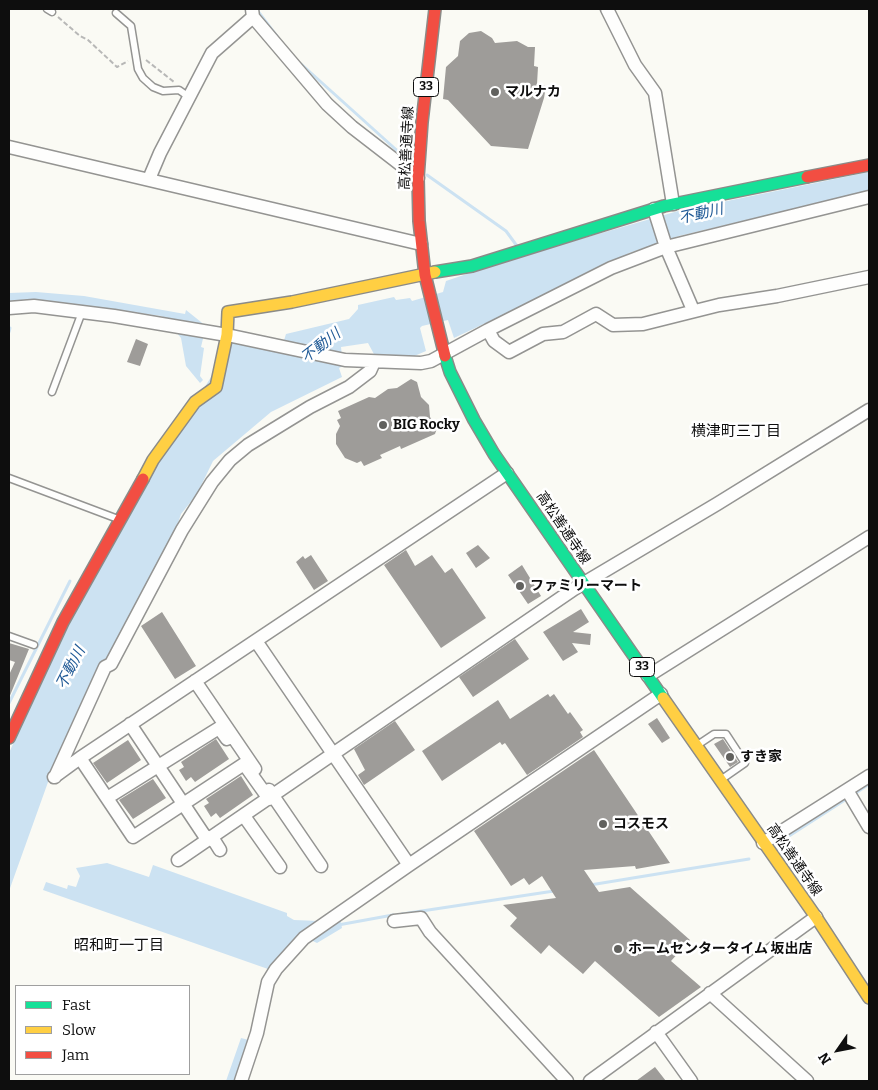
<!DOCTYPE html>
<html>
<head>
<meta charset="utf-8">
<style>
	body { margin:0 }
	#map { position:relative; width:878px; height:1090px; overflow:hidden; background:#fafaf4; font-family:Bitter,serif }
	canvas { display:block }
	.frame { position:absolute; inset:0; border:10px solid #0e0e0e; pointer-events:none }
	.legend { position:absolute; left:15px; top:985px; width:175px; height:90px; box-sizing:border-box; background:#fff; border:1px solid #9f9f9f; margin:0; padding:6px 9px; list-style:none; font-size:15px; color:#0e0e0e }
	.legend li { display:flex; align-items:center; gap:10px; height:25px }
	.legend b { width:25px; border:1px solid #9f9f9f }
	.north { position:absolute; left:813px; top:1025px; width:50px; height:50px; -webkit-text-stroke:4px #fff; paint-order:stroke; rotate:237deg; font-size:14px; font-weight:700; line-height:20px; text-align:center; color:#0e0e0e }
	.north::after { content:''; display:block; margin:auto; width:18px; height:22px; background:#0e0e0e; clip-path:polygon(50% 0,100% 100%,50% 72%,0 100%) }
</style>
</head>
<body>
<div id="map">
<canvas width="878" height="1090"></canvas>
<div class="frame"></div>
<ul class="legend">
<li><b style="height:6px;background:#16e098"></b>Fast</li>
<li><b style="height:6px;background:#ffcf43"></b>Slow</li>
<li><b style="height:6px;background:#f24e42"></b>Jam</li>
</ul>
<div class="north">N</div>
</div>
<script>
const c = document.querySelector('canvas').getContext('2d');
c.lineJoin = 'round';
function fillPath(path, color) { c.fillStyle = color; c.fill(path, 'evenodd'); }
const shape = rows => new Path2D(rows.map(r => 'M' + r).join(''));
function strokePath(path, color, width, dash) { c.strokeStyle = color; c.lineWidth = width; c.lineCap = dash ? 'butt' : 'round'; c.setLineDash(dash || []); c.stroke(path); }
function label(font, color, halo, rows, align = 'center') {
  c.font = font + ' Bitter,"Noto Sans JP",serif'; c.lineWidth = 5; c.setLineDash([]); c.textBaseline = 'middle'; c.strokeStyle = halo; c.fillStyle = color; for (const [text, x, y, turn = 0] of rows) {
    c.save(); c.translate(x, y); c.rotate((+turn || 0) * Math.PI / 180); c.textAlign = isNaN(turn) ? turn : align; if (halo) c.strokeText(text, 0, 0); c.fillText(text, 0, 0); c.restore();
  }
}
fillPath(shape([
	[869,172,869,191,679,236,629,253,611,264,454,338,448,320,422,326,420,328,426,351,412,357,375,356,368,343,341,347,343,366,339,368,342,377,271,412,213,461,197,494,181,514,176,529,88,693,52,771,9,891,9,753,49,661,156,466,232,343,280,353,286,334,349,319,358,309,358,305,394,297,396,300,410,298,412,301,443,292,446,281,508,260,678,211],
	[36,292,84,296,185,314,186,310,206,326,201,347,204,348,200,376,203,380,200,383,186,366,181,338,176,332,172,321,161,316,34,299,9,301,9,293],
	[107,863,149,877,153,865,287,913,287,916,294,920,319,921,340,918,342,928,317,943,300,935,268,969,43,890,46,882,67,889,68,885,76,887,80,876,76,868],
	[241,1038,249,1040,234,1081,226,1081]
]), '#cce2f2');
strokePath(shape([
	[257,10,279,39],
	[301,64,412,164],
	[427,175,506,231,517,246],
	[9,332,10,328],
	[9,703,70,581],
	[853,795,869,784],
	[789,836,848,798],
	[590,885,749,859],
	[402,914,554,891],
	[338,925,393,915]
]), '#cce2f2', 3);
fillPath(shape([
	[481,31,492,38,495,43,517,41,528,47,535,47,534,66,538,67,537,84,546,86,544,98,528,149,491,146,448,100,443,99,446,67,458,56,460,41,469,33],
	[136,339,148,344,140,366,127,362],
	[411,379,417,382,421,397,429,405,430,417,437,428,435,434,401,449,400,446,380,455,382,458,364,466,361,461,357,463,345,458,336,444,336,434,340,426,337,420,341,418,338,411,369,397,375,398,388,389,397,388],
	[478,545,490,558,476,568,466,553],
	[406,550,415,566,432,555,445,573,452,568,486,618,441,648,384,565],
	[311,555,328,581,314,590,296,562,303,556,305,559],
	[522,565,541,596,528,604,508,575],
	[581,609,589,622,573,632,591,634,590,645,572,643,578,652,563,661,543,632],
	[162,612,196,666,175,679,141,626],
	[515,639,529,659,473,697,459,677],
	[9,643,29,649,9,698,9,675,15,662,9,660],
	[548,694,550,697,554,694,568,714,570,712,583,730,580,732,583,737,527,775,505,743,502,745,500,742,442,781,422,751,498,700,510,719],
	[657,718,670,738,662,743,648,724],
	[395,721,415,750,364,785,358,775,365,770,354,749],
	[216,739,229,759,195,782,191,777,186,781,179,770,184,767,181,762],
	[723,739,738,762,730,767,714,744],
	[128,740,141,760,107,783,93,763],
	[594,750,670,863,636,869,635,866,584,870,599,892,630,887,690,940,671,961,701,987,659,1017,595,961,583,974,549,945,541,954,510,926,517,918,503,905,556,898,542,876,529,885,524,878,511,886,474,831],
	[241,776,253,795,220,818,216,813,211,817,204,806,209,803,206,799],
	[153,779,166,798,133,819,119,800],
	[655,1067,666,1081,636,1081]
]), '#9e9c99');
const lane = shape([
	[47,9,52,12],
	[116,13,131,26,138,69,143,78,153,87,163,91,179,90,189,97],
	[52,392,82,312],
	[9,478,118,519],
	[9,636,34,645],
	[699,744,714,734,726,734,745,763,722,779]
]);
const street = shape([
	[252,9,253,17,327,104,352,127,418,178],
	[607,9,635,65,655,93,673,204],
	[9,147,421,244],
	[149,179,160,153,212,53,253,17],
	[654,209,666,247,693,310],
	[9,308,34,306,114,316,227,335,345,360,421,363,431,361,488,330,494,341,509,352,543,334,563,332,596,314,613,325,643,324,719,305,777,296,869,277],
	[488,330,611,268,666,247,869,197],
	[256,641,409,865],
	[648,676,869,537],
	[195,681,255,769],
	[130,724,204,835,215,842,220,850],
	[80,758,133,837,244,764,269,799],
	[54,777,80,758,507,473],
	[55,777,105,667,111,664,182,530,212,482,230,460,248,445,310,407,349,387,370,371,374,362],
	[269,790,321,866],
	[847,790,869,827],
	[107,798,219,728,227,739],
	[244,816,280,867],
	[763,843,869,776],
	[178,860,574,589,717,504,869,410],
	[394,921,421,918,430,932,567,1081],
	[710,993,807,1081],
	[656,1032,691,1081],
	[241,1081,257,1033,268,982,276,969,304,938,409,865,661,694],
	[590,1081,816,917]
]);
const fast = shape([
	[435,272,472,266,664,206,807,177],
	[445,356,450,372,474,420,494,454,663,698]
]);
const slow = shape([
	[143,479,153,460,195,402,216,387,227,335,228,312,292,302,435,272],
	[663,698,816,917,869,998]
]);
const jam = shape([
	[435,9,422,122,418,178,419,221,425,275,445,356],
	[807,177,869,165],
	[9,738,63,622,143,479]
]);
strokePath(lane, '#949492', 9);
strokePath(street, '#949492', 15);
strokePath(fast, '#8b8b88', 14);
strokePath(slow, '#8b8b88', 14);
strokePath(jam, '#8b8b88', 14);
strokePath(shape([
	[58,17,80,36,88,40,117,67,128,61],
	[146,60,174,82]
]), '#b8b8b7', 2, [5, 2.5]);
strokePath(lane, '#fefefd', 6);
strokePath(street, '#fefefd', 12);
strokePath(fast, '#16e098', 11);
strokePath(slow, '#ffcf43', 11);
strokePath(jam, '#f24e42', 11);
for (const [x, y, r, color] of [
	[495,92,5,"#61615e"],
	[383,425,5,"#61615e"],
	[520,586,5,"#61615e"],
	[730,757,5,"#61615e"],
	[603,824,5,"#61615e"],
	[618,949,5,"#61615e"]
]) { const dot = new Path2D(); dot.arc(x, y, r, 0, 2 * Math.PI); c.fillStyle = color; c.fill(dot); strokePath(dot, '#fff', 2); }
for (const [x, y, w] of [
	[426,87,25],
	[642,667,25]
]) { const box = new Path2D(); box.roundRect(x - w / 2, y - 9.5, w, 19, 4); c.fillStyle = '#fff'; c.fill(box); strokePath(box, '#0e0e0e', 1); }
label('bold 12px', '#0e0e0e', null, [
	["33",426,87],
	["33",642,667]
]);
label('bold 14px', '#0e0e0e', '#fff', [
	["マルナカ",505,92],
	["BIG Rocky",393,425],
	["ファミリーマート",530,586],
	["すき家",740,757],
	["コスモス",613,824],
	["ホームセンタータイム 坂出店",628,949]
], 'left');
label('14px', '#0e0e0e', '#fff', [
	["高松善通寺線",407,148,-87],
	["高松善通寺線",563,528,56],
	["高松善通寺線",794,860,55]
]);
label('italic 15px', '#205a96', '#fff', [
	["不動川",701,214,-13],
	["不動川",321,346,-38],
	["不動川",71,668,-63]
]);
label('15px', '#0e0e0e', '#fff', [
	["横津町三丁目",736,432],
	["昭和町一丁目",119,946]
]);
</script>
</body>
</html>
